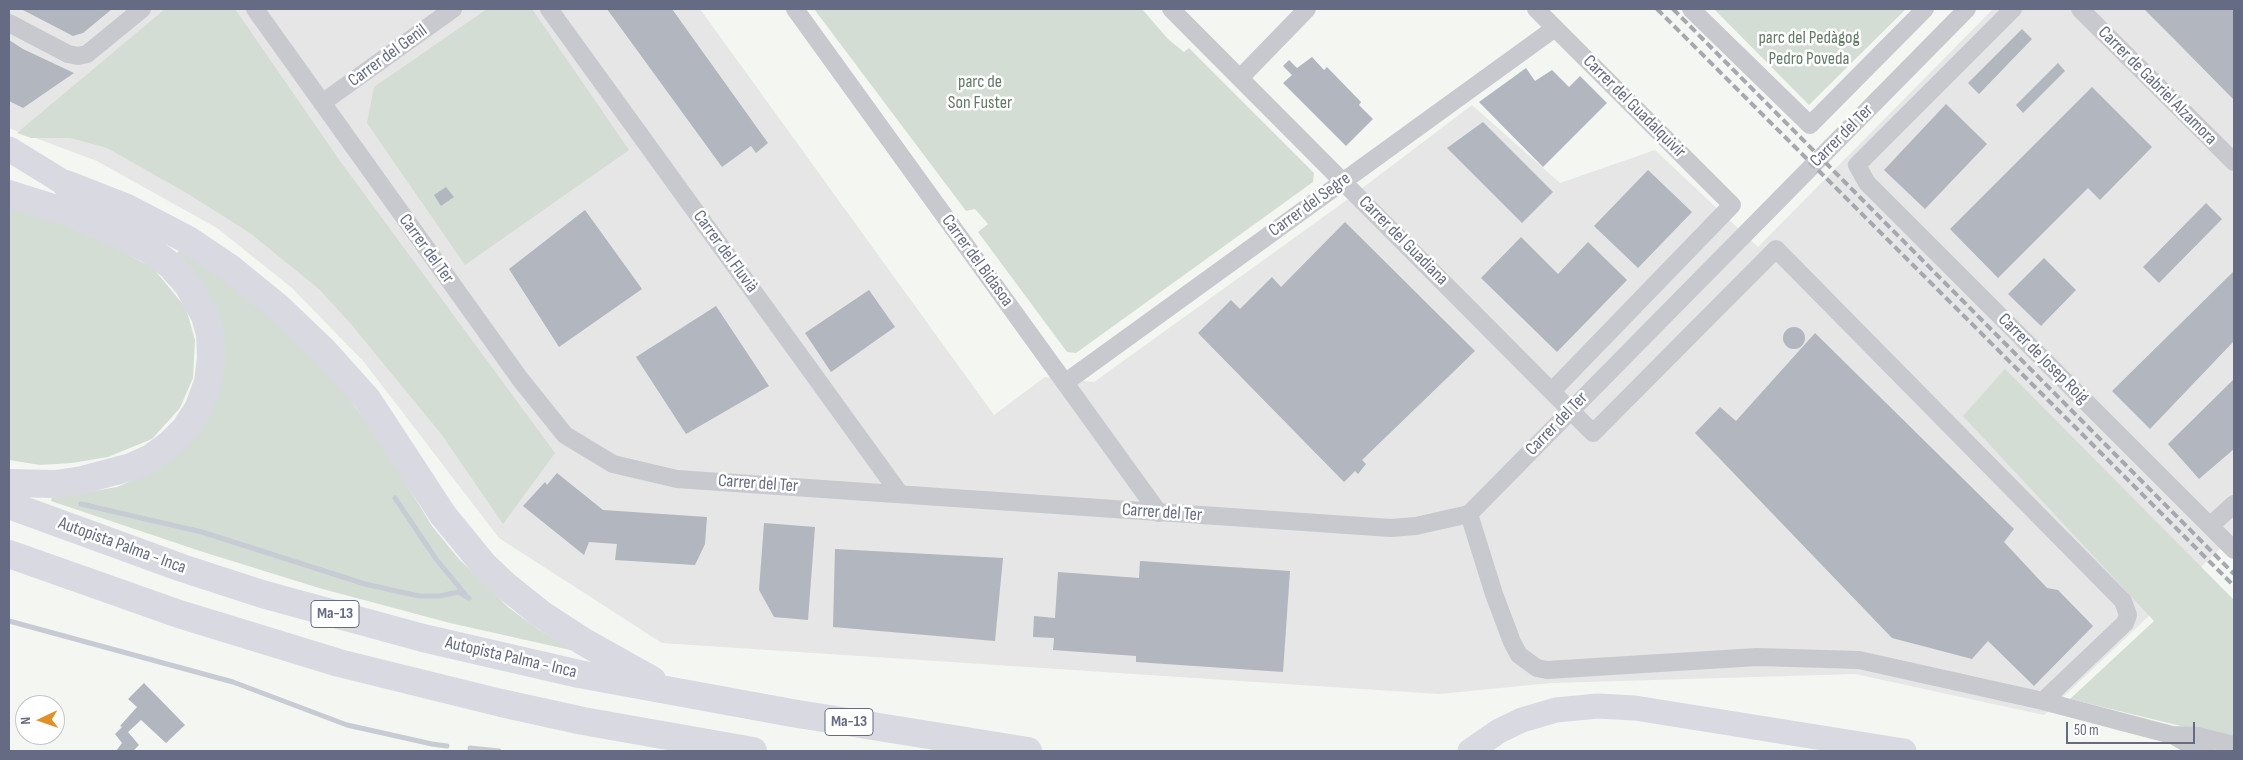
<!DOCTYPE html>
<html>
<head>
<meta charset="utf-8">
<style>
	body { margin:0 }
	#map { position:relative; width:2243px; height:760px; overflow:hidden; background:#f4f6f2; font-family:"Sofia Sans Condensed",sans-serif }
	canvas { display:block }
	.frame { position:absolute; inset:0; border:10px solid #656b83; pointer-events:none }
	.north { position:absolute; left:15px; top:695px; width:50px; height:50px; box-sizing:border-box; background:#fff; border:1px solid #c1c4cd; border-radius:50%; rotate:267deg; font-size:14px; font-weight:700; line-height:20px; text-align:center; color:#656b83 }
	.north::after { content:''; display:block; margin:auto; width:18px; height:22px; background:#e29025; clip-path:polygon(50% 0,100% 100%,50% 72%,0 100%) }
	.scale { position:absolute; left:2066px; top:722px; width:129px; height:22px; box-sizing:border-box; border:2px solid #656b83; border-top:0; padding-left:6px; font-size:15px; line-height:18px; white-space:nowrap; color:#656b83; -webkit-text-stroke:4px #fff; paint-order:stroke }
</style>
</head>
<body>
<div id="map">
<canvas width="2243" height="760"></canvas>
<div class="frame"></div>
<div class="north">N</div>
<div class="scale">50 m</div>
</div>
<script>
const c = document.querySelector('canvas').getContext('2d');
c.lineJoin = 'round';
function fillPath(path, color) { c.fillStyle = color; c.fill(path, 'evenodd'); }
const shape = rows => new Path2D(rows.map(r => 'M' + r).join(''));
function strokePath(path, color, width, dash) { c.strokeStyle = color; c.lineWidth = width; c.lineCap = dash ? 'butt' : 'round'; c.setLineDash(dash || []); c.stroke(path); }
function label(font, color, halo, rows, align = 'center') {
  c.font = font + ' "Sofia Sans Condensed",sans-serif'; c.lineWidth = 5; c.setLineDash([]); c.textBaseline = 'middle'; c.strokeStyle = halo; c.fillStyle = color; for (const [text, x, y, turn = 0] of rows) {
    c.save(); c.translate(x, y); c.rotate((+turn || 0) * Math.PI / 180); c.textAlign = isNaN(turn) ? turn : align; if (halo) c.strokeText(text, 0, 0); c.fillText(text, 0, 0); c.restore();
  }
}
fillPath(shape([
	[9,9,700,9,994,415,1045,377,1094,382,1340,205,1472,105,1560,183,1655,150,1758,247,1993,9,2234,9,2234,559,2222,547,2044,715,1855,674,1551,683,1439,694,662,643,499,538,364,362,292,288,217,228,97,161,9,128]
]), '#e5e6e5');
fillPath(shape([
	[165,9,235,9,340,161,555,453,503,524,442,435,351,324,319,289,250,233,185,192,107,148,70,138,31,138,17,133],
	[487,9,532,9,629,150,465,265,367,123,374,87],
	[814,9,1142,9,1168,39,1184,52,1189,48,1314,173,1313,182,1076,353,1067,352,978,232,988,224,975,209,966,211],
	[1714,9,1906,9,1809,105],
	[9,208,60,224,109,244,153,268,186,308,195,340,193,378,180,408,152,439,108,457,72,463,40,465,9,460],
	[179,250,205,265,267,314,305,350,347,396,377,436,432,526,459,559,509,608,538,629,575,651,450,623,319,588,203,552,51,501,53,494,82,493,117,487,156,470,221,385,176,255],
	[2005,369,2234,600,2234,739,2070,699,2154,621,1963,416]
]), '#d4ddd3');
strokePath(shape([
	[395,498,436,559,465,594],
	[81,504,202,532,365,584,419,596,440,596,458,592,469,598],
	[9,621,233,682,347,725,432,744,447,746],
	[470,748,499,751]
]), '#c7cbd3', 5);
fillPath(shape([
	[21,9,112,9,83,33,73,36],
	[607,9,672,9,768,143,756,153,751,146,722,167],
	[2144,9,2234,9,2234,100,2175,40],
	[2022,29,2032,39,1979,94,1968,83],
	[9,40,23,49,74,73,23,108,9,101],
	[1312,57,1324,70,1327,67,1361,102,1359,105,1373,119,1346,146,1283,83,1292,75,1283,66,1289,60,1297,68],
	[2058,63,2065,71,2023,113,2016,105],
	[1526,68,1535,81,1552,70,1569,87,1580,76,1607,103,1543,167,1479,102],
	[2092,87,2152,147,2100,200,2088,188,1998,278,1950,229],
	[1946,104,1987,144,1925,209,1884,170],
	[1483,122,1553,192,1522,223,1447,148],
	[1648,170,1692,212,1638,268,1594,226],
	[446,187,454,197,441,206,434,195],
	[2206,203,2222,219,2159,283,2143,267],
	[585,210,642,289,559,347,509,269],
	[1345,222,1475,351,1362,460,1366,464,1358,474,1355,471,1344,482,1198,333,1231,300,1240,309,1272,277,1281,287],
	[1521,237,1558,274,1588,242,1627,280,1557,352,1481,278],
	[2044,258,2076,290,2041,326,2008,294],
	[2234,271,2234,341,2150,429,2112,391],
	[869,290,895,327,831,372,805,333],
	[716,306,769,386,686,434,636,357],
	'1783 338a11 11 0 1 1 22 0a11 11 0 1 1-22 0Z',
	[1815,333,2014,529,2004,542,2047,588,2058,590,2093,626,2034,686,1988,641,1972,659,1892,638,1695,433,1720,407,1736,421],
	[2234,379,2234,449,2199,479,2168,444],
	[557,473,603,510,707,517,705,544,695,565,615,560,617,544,589,542,584,555,523,506,545,482,547,485],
	[764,523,815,527,808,620,774,617,759,590],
	[835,549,1003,558,995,641,833,627],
	[1140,561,1290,571,1283,672,1136,662,1136,656,1053,650,1054,638,1033,637,1034,616,1055,618,1058,572,1139,578],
	[144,683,185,725,166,743,141,720,128,732,139,745,133,751,116,751,122,743,115,734,122,727,120,726,137,707,128,699]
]), '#b2b6be');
strokePath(shape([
	[255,9,520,379,565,435,613,464,677,479,1391,528,1416,526,1469,514,1967,9],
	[549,9,900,494],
	[795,9,1159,513],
	[1171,9,1593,433,1776,249,2123,601,2128,615,2125,623,2043,701],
	[1536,9,1732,205,1552,391],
	[1691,9,1810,125,1925,9],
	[2013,9,1857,165,1867,183,2234,550],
	[2080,9,2234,162],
	[9,23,68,54,78,56,87,54,142,9],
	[1240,78,1307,9],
	[322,103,453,9],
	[1066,382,1555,28],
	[1469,514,1494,594,1512,642,1519,655,1537,668,1547,670,1757,657,1859,660,2043,701,2172,735,2198,736,2234,745],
	[2210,526,2234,504],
	[2174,736,2195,748,2206,751]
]), '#c8c9ce', 18);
strokePath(shape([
	[9,149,66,184],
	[1470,751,1499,731,1522,720,1556,710,1598,706,1635,708,1904,751]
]), '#d9dae1', 25);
strokePath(shape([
	[66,184,125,207,190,241,230,268,278,307,324,351,367,399,443,515,483,564,506,586,541,614,584,642,652,680],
	[9,194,66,212,100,226,150,250,170,265,188,285,205,316,210,334,211,358,208,382,198,409,185,429,170,444,151,458,131,467,82,480,56,484,9,483],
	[9,505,182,568,262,594,423,638,579,674,792,713,1028,751],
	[9,554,179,614,339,663,501,703,583,721,753,751]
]), '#d9dae1', 28);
strokePath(shape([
	[1657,9,2234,586],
	[1673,9,2234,574]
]), '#a6a8b0', 4, [8, 4]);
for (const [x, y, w] of [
	[335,614,48],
	[849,722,48]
]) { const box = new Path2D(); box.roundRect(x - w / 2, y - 13.5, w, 27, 4); c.fillStyle = '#fff'; c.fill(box); strokePath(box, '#656b83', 1); }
label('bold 16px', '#656b83', null, [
	["Ma-13",335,614],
	["Ma-13",849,722]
]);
label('18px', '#637a66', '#fff', [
	["parc del Pedàgog",1809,38],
	["Pedro Poveda",1809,59],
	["parc de",980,82],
	["Son Fuster",980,103]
]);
label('18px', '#656b83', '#fff', [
	["Carrer del Genil",388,56,-36],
	["Carrer de Gabriel Alzamora",2157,86,45],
	["Carrer del Guadalquivir",1634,107,45],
	["Carrer del Ter",1842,136,-45],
	["Carrer del Segre",1310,205,-36],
	["Carrer del Guadiana",1403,241,45],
	["Carrer del Ter",426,249,54],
	["Carrer del Fluvià",725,252,54],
	["Carrer del Bidasoa",977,261,54],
	["Carrer de Josep Roig",2043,359,45],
	["Carrer del Ter",1557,424,-46],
	["Carrer del Ter",758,484,4],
	["Carrer del Ter",1162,513,4],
	["Autopista Palma - Inca",122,546,20],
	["Autopista Palma - Inca",511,658,13]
]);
</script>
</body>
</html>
